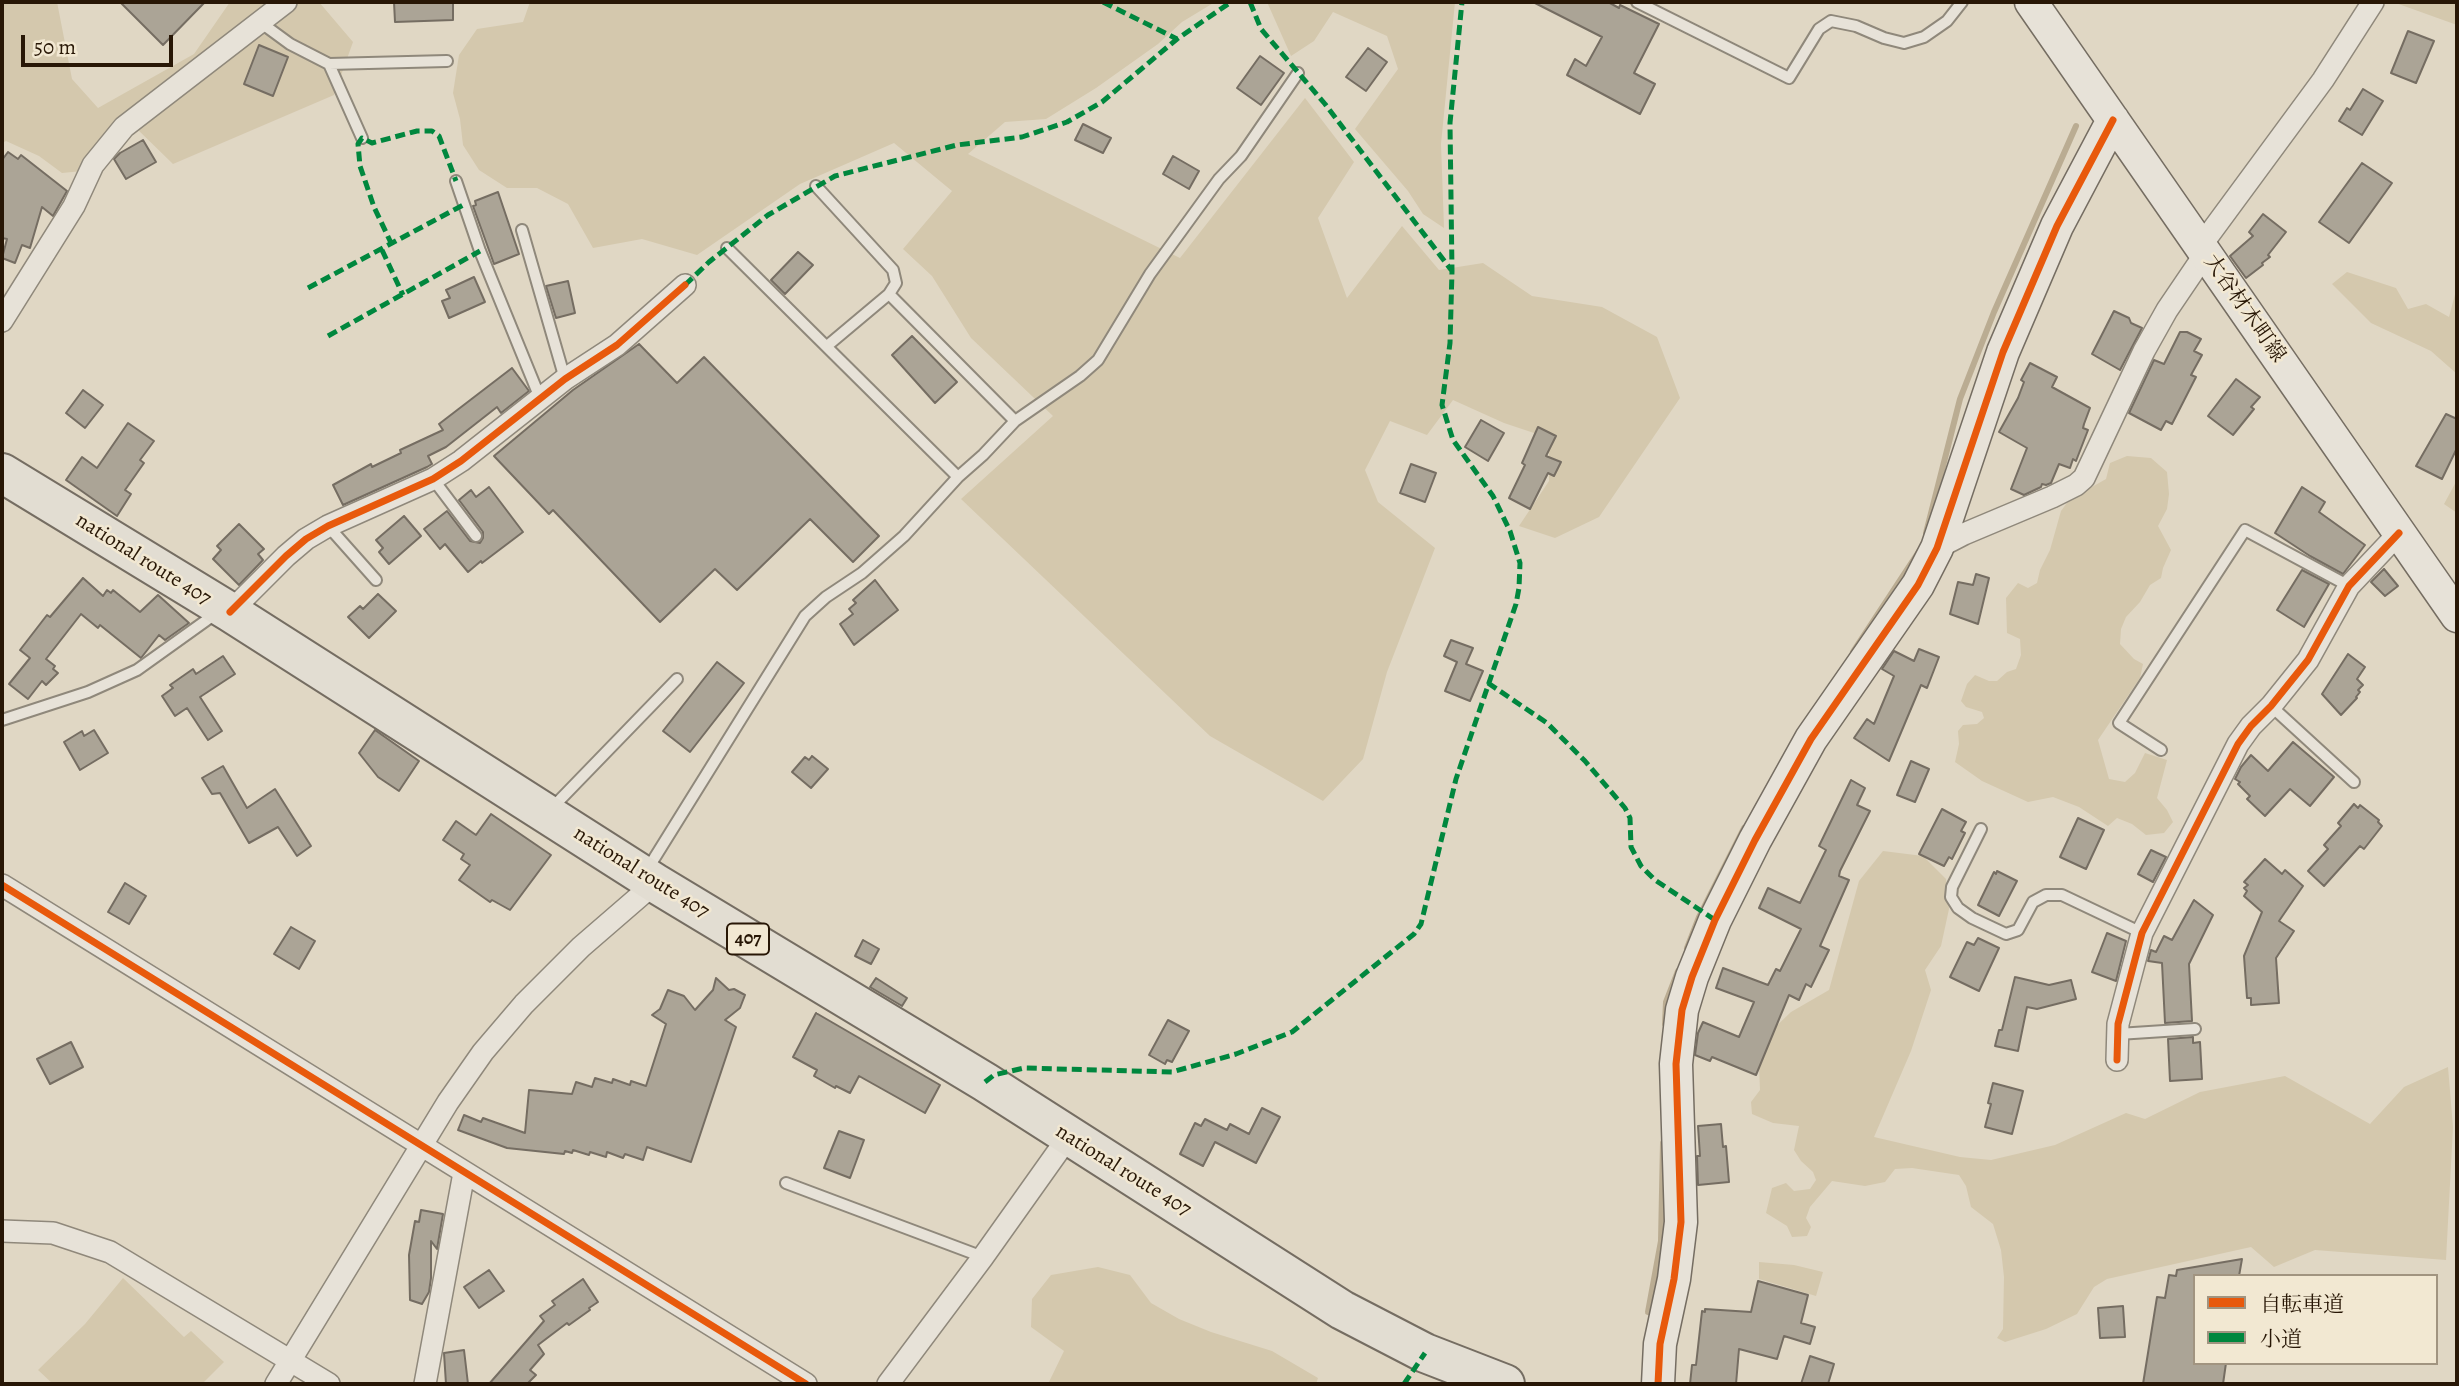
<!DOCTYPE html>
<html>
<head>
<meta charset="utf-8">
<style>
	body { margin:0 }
	#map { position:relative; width:2459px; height:1386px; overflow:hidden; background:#e0d7c4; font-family:Alegreya,"Noto Serif JP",serif }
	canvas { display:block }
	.frame { position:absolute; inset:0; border:4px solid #281706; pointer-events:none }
	.legend { position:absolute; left:2193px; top:1274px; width:245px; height:91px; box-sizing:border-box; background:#f2e8d2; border:2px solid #a19480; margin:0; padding:9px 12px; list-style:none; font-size:21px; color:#281706 }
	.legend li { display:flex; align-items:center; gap:14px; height:35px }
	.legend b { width:35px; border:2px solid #a19480 }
	.scale { position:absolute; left:21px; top:35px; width:152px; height:32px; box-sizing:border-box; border:4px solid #281706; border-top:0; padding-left:9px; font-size:21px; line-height:24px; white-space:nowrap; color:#281706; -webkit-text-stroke:5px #f2e8d2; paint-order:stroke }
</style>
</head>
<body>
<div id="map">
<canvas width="2459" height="1386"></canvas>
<div class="frame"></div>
<ul class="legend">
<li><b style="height:9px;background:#e8590c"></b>自転車道</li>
<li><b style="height:9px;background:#00873e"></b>小道</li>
</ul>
<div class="scale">50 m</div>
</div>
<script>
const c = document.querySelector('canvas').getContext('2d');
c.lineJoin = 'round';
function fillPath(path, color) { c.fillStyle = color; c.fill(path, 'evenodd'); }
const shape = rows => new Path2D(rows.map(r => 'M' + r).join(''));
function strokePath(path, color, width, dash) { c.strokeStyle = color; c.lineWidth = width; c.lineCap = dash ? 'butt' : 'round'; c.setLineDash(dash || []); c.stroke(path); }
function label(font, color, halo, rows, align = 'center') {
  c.font = font + ' Alegreya,"Noto Serif JP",serif'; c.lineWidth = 5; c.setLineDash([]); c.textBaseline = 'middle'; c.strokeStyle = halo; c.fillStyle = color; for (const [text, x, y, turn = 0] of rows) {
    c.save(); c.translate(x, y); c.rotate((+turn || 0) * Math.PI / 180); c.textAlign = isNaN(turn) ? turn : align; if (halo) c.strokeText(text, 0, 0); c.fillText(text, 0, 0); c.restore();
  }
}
fillPath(shape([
	[2,2,57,2,72,79,98,108,194,54,230,2,319,2,353,42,334,95,173,164,135,127,82,171,62,173,39,156,6,141,2,143],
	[530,2,1215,2,1182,22,1158,44,1096,88,1046,119,1005,122,968,154,1180,258,1305,98,1354,162,1318,218,1347,298,1402,226,1439,270,1483,263,1532,296,1602,307,1657,337,1680,398,1599,517,1555,538,1519,526,1549,481,1549,438,1504,423,1453,400,1427,435,1390,421,1365,470,1378,502,1435,548,1387,672,1363,759,1323,801,1210,736,961,499,1053,416,971,338,932,276,903,249,952,191,894,143,800,184,697,255,642,239,593,248,568,204,537,188,507,188,479,170,463,145,460,119,453,93,459,55,477,29,523,22],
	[1267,2,1455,2,1441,144,1444,228,1423,214,1408,191,1355,129,1398,69,1387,36,1333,12,1314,41,1291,56],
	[2393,2,2457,2,2457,25],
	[2347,272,2396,288,2408,309,2426,304,2449,317,2457,287,2457,374,2431,351,2371,323,2332,284],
	[2127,456,2151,458,2167,472,2169,494,2167,509,2158,526,2171,550,2163,568,2161,578,2150,585,2140,602,2126,617,2121,629,2120,644,2134,659,2143,664,2140,678,2098,740,2109,779,2125,782,2135,773,2145,753,2167,760,2157,798,2167,810,2173,822,2164,833,2146,835,2132,824,2117,818,2108,826,2079,807,2053,797,2028,802,1982,781,1955,762,1959,744,1958,731,1963,725,1977,724,1984,718,1982,712,1966,707,1961,701,1967,684,1975,675,1989,681,1997,681,2007,672,2016,669,2021,655,2020,639,2007,633,2006,598,2018,583,2028,588,2037,583,2040,570,2050,550,2061,511,2069,500,2106,479,2110,463],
	[2457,480,2457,513,2444,504],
	[1883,851,1923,856,1946,879,1949,909,1941,946,1925,970,1931,990,1911,1051,1874,1137,1960,1157,1991,1160,2055,1145,2126,1113,2145,1119,2200,1092,2285,1076,2370,1124,2404,1087,2448,1067,2453,1127,2446,1260,2315,1250,2274,1267,2251,1247,2107,1279,2094,1287,2077,1314,2046,1329,2005,1342,1997,1338,2003,1329,2004,1277,2001,1250,1993,1224,1971,1207,1966,1186,1959,1175,1912,1168,1895,1169,1885,1182,1865,1186,1832,1181,1810,1207,1806,1218,1811,1227,1807,1236,1792,1237,1787,1226,1766,1213,1772,1188,1786,1183,1794,1191,1810,1189,1816,1180,1813,1172,1801,1161,1794,1150,1799,1126,1773,1123,1752,1114,1751,1102,1760,1090,1759,1065,1768,1034,1791,1012,1829,990,1859,881],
	[1759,1262,1794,1265,1823,1272,1816,1296,1759,1279],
	[1098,1267,1130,1275,1151,1303,1179,1319,1211,1332,1272,1351,1318,1378,1316,1384,1048,1384,1064,1351,1031,1327,1032,1299,1051,1275],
	[123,1278,184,1337,191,1331,224,1362,202,1384,53,1384,38,1370,85,1324]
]), '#d4c8ad');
strokePath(shape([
	[1926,533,1960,399,1994,312,2076,126],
	[1853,652,1920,550],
	[1687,948,1699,917,1744,828],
	[1665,1024,1666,1002,1678,971],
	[1658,1316,1648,1312,1661,1241,1663,1143]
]), '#baac92', 6);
const building = shape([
	[120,2,205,2,163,45,120,2],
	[394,2,453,2,453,20,395,22,394,2],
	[1533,2,1608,2,1619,8,1620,5,1659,24,1634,73,1655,84,1640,114,1567,75,1575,59,1586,66,1602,37,1533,2],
	[2408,31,2434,41,2416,83,2391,73,2408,31],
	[259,45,288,57,273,96,244,84,259,45],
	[1368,48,1387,62,1366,91,1346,77,1368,48],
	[1260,56,1284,73,1261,105,1237,88,1260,56],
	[2363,89,2383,101,2362,135,2339,121,2347,108,2350,110,2363,89],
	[1083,124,1111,138,1103,153,1075,140,1083,124],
	[143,140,156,162,126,179,114,159,120,153,143,140],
	[8,152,18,159,21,155,67,191,53,216,42,207,30,248,22,245,15,263,2,258,7,239,2,238,2,160,8,152],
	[1173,156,1199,171,1189,189,1163,174,1173,156],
	[2362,163,2392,183,2349,243,2319,222,2362,163],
	[498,192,519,254,494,264,473,206,476,205,475,201,498,192],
	[2263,214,2286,232,2268,255,2270,257,2262,263,2263,265,2246,278,2230,256,2253,236,2249,232,2263,214],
	[798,252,813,265,785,294,771,280,798,252],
	[474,277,485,302,449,318,442,301,450,298,446,290,474,277],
	[568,281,575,313,556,318,546,286,568,281],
	[2114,311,2129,318,2131,323,2142,328,2120,370,2092,354,2114,311],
	[2180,332,2187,332,2201,339,2194,351,2202,355,2191,375,2196,377,2172,424,2166,421,2161,430,2129,413,2154,360,2164,364,2180,332],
	[912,336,957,382,935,403,892,355,912,336],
	[639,344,677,383,704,357,879,536,853,562,810,519,737,590,715,569,660,622,553,510,549,514,494,456,573,390,639,344],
	[2030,363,2057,377,2052,387,2090,408,2084,424,2083,428,2088,430,2076,461,2073,459,2070,468,2059,464,2051,483,2046,485,2042,484,2041,487,2024,495,2011,489,2027,448,1999,432,2018,398,2024,382,2021,380,2030,363],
	[512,368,529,391,501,413,497,407,446,447,428,456,432,464,427,467,343,505,333,485,371,464,372,467,401,453,400,450,443,430,439,424,512,368],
	[2236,379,2260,397,2251,407,2254,409,2233,435,2208,416,2236,379],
	[83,390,103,405,85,428,66,413,83,390],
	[2446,414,2457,419,2457,448,2442,479,2416,466,2446,414],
	[1481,420,1504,433,1488,461,1465,447,1481,420],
	[128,423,154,441,140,460,144,463,125,490,131,494,117,516,66,480,82,457,97,468,128,423],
	[1538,427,1556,436,1546,456,1561,462,1554,476,1548,473,1530,509,1509,498,1525,465,1522,463,1538,427],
	[1411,464,1436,473,1425,502,1400,493,1411,464],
	[489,487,523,532,482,563,481,561,468,572,445,544,440,549,424,529,447,511,470,541,480,543,483,538,483,532,459,500,471,490,476,497,489,487],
	[2302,487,2325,502,2319,512,2365,545,2343,574,2310,556,2275,533,2302,487],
	[404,516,421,536,389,564,379,552,383,548,376,540,404,516],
	[239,524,264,549,258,554,263,560,239,585,213,559,221,550,217,546,239,524],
	[2384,569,2398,586,2385,596,2371,582,2384,569],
	[2302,570,2329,584,2304,627,2277,610,2302,570],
	[1976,574,1989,578,1978,624,1950,614,1958,582,1973,585,1976,574],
	[83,578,103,596,107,590,111,593,113,590,140,612,158,595,189,623,165,640,159,635,141,658,100,625,98,628,81,614,46,659,55,666,53,669,58,673,46,685,42,681,28,699,9,684,30,658,20,650,47,615,50,617,83,578],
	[875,580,898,610,854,645,840,624,853,614,849,609,856,603,853,600,875,580],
	[378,594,396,611,369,638,348,617,360,606,363,609,378,594],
	[1451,640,1473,648,1466,664,1483,671,1470,701,1445,691,1457,662,1444,656,1451,640],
	[1919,649,1939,657,1927,688,1921,685,1889,761,1854,738,1867,719,1874,724,1894,676,1882,669,1894,651,1914,661,1919,649],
	[2348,654,2365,667,2357,679,2363,685,2358,690,2360,692,2356,697,2357,698,2341,715,2322,694,2348,654],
	[223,656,235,674,200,697,222,731,208,740,187,708,175,716,162,696,173,688,170,685,193,669,196,674,223,656],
	[717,662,744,683,690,752,663,731,717,662],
	[94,730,108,753,80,770,64,742,82,731,84,736,94,730],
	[375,730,419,761,399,791,378,777,359,753,375,730],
	[2293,742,2334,777,2310,806,2290,789,2265,816,2247,799,2250,796,2238,784,2240,782,2235,779,2241,767,2251,755,2268,771,2293,742],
	[812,756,828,769,811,788,792,772,805,757,809,760,812,756],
	[1911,761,1929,769,1915,802,1897,795,1911,761],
	[223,766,247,808,275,789,311,846,297,856,278,827,249,843,220,793,212,794,202,778,223,766],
	[1851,780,1865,788,1857,805,1870,811,1840,871,1839,876,1849,880,1820,946,1829,950,1811,987,1806,984,1799,1000,1789,995,1756,1075,1712,1057,1710,1061,1695,1055,1698,1033,1703,1022,1739,1037,1754,1002,1716,988,1723,968,1768,985,1776,969,1780,971,1801,929,1759,908,1768,888,1800,903,1826,850,1819,846,1851,780],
	[2354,804,2358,808,2360,805,2379,820,2378,822,2382,826,2364,849,2360,846,2324,886,2308,871,2328,849,2324,845,2341,826,2338,823,2354,804],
	[1942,809,1966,822,1961,831,1965,833,1952,859,1949,857,1944,866,1919,854,1942,809],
	[491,814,551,855,510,910,492,900,490,902,459,880,470,865,461,859,464,854,443,840,456,821,476,835,491,814],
	[2078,818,2104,830,2086,869,2060,857,2078,818],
	[2151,850,2166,857,2153,882,2138,874,2151,850],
	[2265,859,2282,874,2285,870,2303,886,2279,921,2294,931,2276,958,2279,1003,2251,1005,2251,998,2247,998,2244,956,2262,912,2244,896,2247,891,2244,888,2248,885,2244,882,2265,859],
	[1997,871,2017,881,1999,916,1978,905,1994,872,1996,874,1997,871],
	[125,883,146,896,129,924,108,912,125,883],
	[2194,900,2213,915,2189,964,2192,1021,2165,1023,2162,963,2148,961,2151,950,2156,952,2164,936,2172,940,2194,900],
	[291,927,315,941,299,969,274,954,291,927],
	[2107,933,2126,941,2116,981,2092,972,2107,933],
	[1978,938,1999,948,1979,991,1950,977,1967,942,1974,945,1978,938],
	[863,940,879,949,871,964,855,956,863,940],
	[2015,977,2049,985,2071,980,2076,999,2037,1009,2027,1007,2018,1051,1995,1046,1999,1030,2002,1030,2015,977],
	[716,978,729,990,734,989,745,995,740,1008,725,1020,736,1027,691,1162,647,1147,643,1160,625,1154,623,1158,607,1152,606,1157,590,1152,589,1155,573,1150,572,1153,565,1151,564,1154,507,1148,458,1130,464,1115,481,1122,483,1118,525,1133,529,1090,572,1094,576,1082,592,1087,595,1078,612,1083,613,1079,630,1085,631,1081,646,1086,666,1024,652,1015,660,1009,668,990,684,996,695,1010,713,990,716,978],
	[876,978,907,998,902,1006,870,987,876,978],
	[816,1013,940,1085,925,1113,859,1076,850,1093,836,1086,835,1088,814,1076,817,1070,793,1057,816,1013],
	[1168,1020,1189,1031,1172,1062,1167,1060,1165,1064,1149,1055,1168,1020],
	[2193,1037,2193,1043,2200,1042,2202,1079,2170,1081,2168,1039,2193,1037],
	[71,1042,83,1067,50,1084,37,1059,71,1042],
	[1993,1083,2023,1091,2012,1134,1985,1127,1991,1104,1988,1103,1993,1083],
	[1262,1108,1280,1117,1256,1163,1215,1142,1203,1166,1180,1154,1195,1123,1201,1126,1205,1119,1227,1130,1230,1124,1249,1134,1262,1108],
	[1721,1124,1723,1147,1726,1146,1729,1182,1698,1185,1697,1156,1700,1156,1698,1126,1721,1124],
	[839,1131,864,1140,850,1178,824,1168,839,1131],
	[421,1210,443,1214,437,1249,431,1241,431,1278,429,1292,422,1304,410,1300,409,1255,415,1221,419,1222,421,1210],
	[2242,1259,2239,1276,2195,1276,2195,1363,2226,1363,2223,1384,2143,1384,2157,1297,2165,1298,2169,1275,2176,1276,2177,1270,2242,1259],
	[489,1270,504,1291,479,1308,464,1287,489,1270],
	[583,1279,598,1302,589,1308,590,1310,569,1325,567,1323,538,1345,544,1354,530,1370,536,1375,527,1384,489,1384,544,1321,540,1316,555,1305,552,1301,583,1279],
	[1758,1281,1808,1295,1801,1323,1815,1327,1810,1344,1784,1336,1777,1359,1739,1349,1736,1384,1690,1384,1692,1365,1696,1365,1702,1311,1705,1312,1705,1309,1751,1312,1758,1281],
	[2123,1306,2125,1337,2100,1338,2098,1308,2123,1306],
	[464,1350,468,1384,446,1384,444,1353,464,1350],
	[1810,1356,1834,1364,1828,1384,1801,1384,1810,1356]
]);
fillPath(building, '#aba496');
strokePath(building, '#756d62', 2);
const lane = shape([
	[1637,2,1789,78,1819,29,1831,21,1856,26,1884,38,1904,43,1924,37,1947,21,1962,2],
	[260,22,290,44,329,64,447,61],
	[329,64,362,138],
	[456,181,480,251,540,398],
	[816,186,893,270,896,283,889,294,827,346],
	[522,230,565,379],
	[727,248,958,477],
	[889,294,1015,421],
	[433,479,476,536],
	[328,526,376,580],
	[2271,706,2354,782],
	[2,720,88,692,137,670,218,612],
	[2161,750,2119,723,2245,530,2349,586],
	[552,808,677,679],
	[1981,829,1952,887,1951,897,1958,908,1972,918,2006,934,2018,930,2033,902,2046,895,2062,895,2142,933],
	[647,870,805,616,826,597,862,573,904,536,958,477,983,455,1015,421,1080,376,1098,360,1150,274,1219,179,1241,156,1298,73],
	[2118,1034,2195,1029],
	[786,1183,983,1257]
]);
const street = shape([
	[2200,247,2323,80,2373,2],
	[2,321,74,206,93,165,124,127,286,2],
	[1937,548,1964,534,2052,497,2076,485,2084,478,2144,351,2167,310,2205,254],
	[230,612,286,556,306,539,328,526,433,479,461,461,565,379,617,345,685,285],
	[2,885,806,1384],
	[2117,1060,2118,1024,2142,933,2238,744,2251,726,2271,706,2308,660,2349,586,2399,533],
	[2,1231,53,1233,110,1252,329,1384],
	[276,1384,448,1102,483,1052,524,1004,581,947,655,883],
	[425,1384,464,1173],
	[888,1384,983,1257,1069,1136]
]);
const secondary = shape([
	[2031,2,2457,616],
	[1658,1384,1660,1344,1674,1279,1681,1222,1676,1064,1682,1010,1692,977,1715,920,1755,840,1811,739,1918,585,1937,548,2003,352,2057,226,2113,120]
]);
const highway = shape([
	[2,473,230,612,655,883,985,1082,1342,1310,1425,1353,1505,1384]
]);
strokePath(lane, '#8f887b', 14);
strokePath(street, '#8f887b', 24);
strokePath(secondary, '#756d62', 35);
strokePath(highway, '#756d62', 42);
strokePath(lane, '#e7e2d8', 10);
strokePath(street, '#e7e2d8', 21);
strokePath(secondary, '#e7e2d8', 32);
strokePath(highway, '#e2ddd2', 38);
strokePath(shape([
	[1103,2,1177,39],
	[1250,2,1261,29,1325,104,1452,271],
	[392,245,374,207,360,166,358,144,362,138,372,143,417,131,432,131,439,136,456,181],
	[382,250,403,295],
	[685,285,709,262,768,215,835,176,957,145,1022,137,1067,122,1102,102,1177,39,1231,2],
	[308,288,465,204],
	[328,336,480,251],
	[1488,683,1547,723,1585,761,1625,808,1630,818,1631,847,1641,866,1655,880,1715,920],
	[985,1082,994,1075,1024,1068,1172,1072,1236,1054,1292,1032,1414,934,1421,924,1456,779,1516,604,1519,588,1520,563,1510,531,1493,496,1453,440,1442,405,1450,343,1452,271,1450,123,1462,2],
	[1404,1384,1425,1353]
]), '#00873e', 5, [10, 5]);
strokePath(shape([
	[230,612,286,556,306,539,328,526,433,479,461,461,565,379,617,345,685,285],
	[2,885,806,1384],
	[2117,1060,2118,1024,2142,933,2238,744,2251,726,2271,706,2308,660,2349,586,2399,533],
	[1658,1384,1660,1344,1674,1279,1681,1222,1676,1064,1682,1010,1692,977,1715,920,1755,840,1811,739,1918,585,1937,548,2003,352,2057,226,2113,120]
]), '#e8590c', 7);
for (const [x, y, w] of [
	[748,939,42]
]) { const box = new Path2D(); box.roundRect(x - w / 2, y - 15.5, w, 31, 5); c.fillStyle = '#f2e8d2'; c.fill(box); strokePath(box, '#281706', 2); }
label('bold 19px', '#281706', null, [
	["407",748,939]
]);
label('21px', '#281706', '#f2e8d2', [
	["大谷材木町線",2244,309,55],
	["national route 407",143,560,32],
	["national route 407",641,873,32],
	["national route 407",1123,1171,32]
]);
</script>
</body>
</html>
